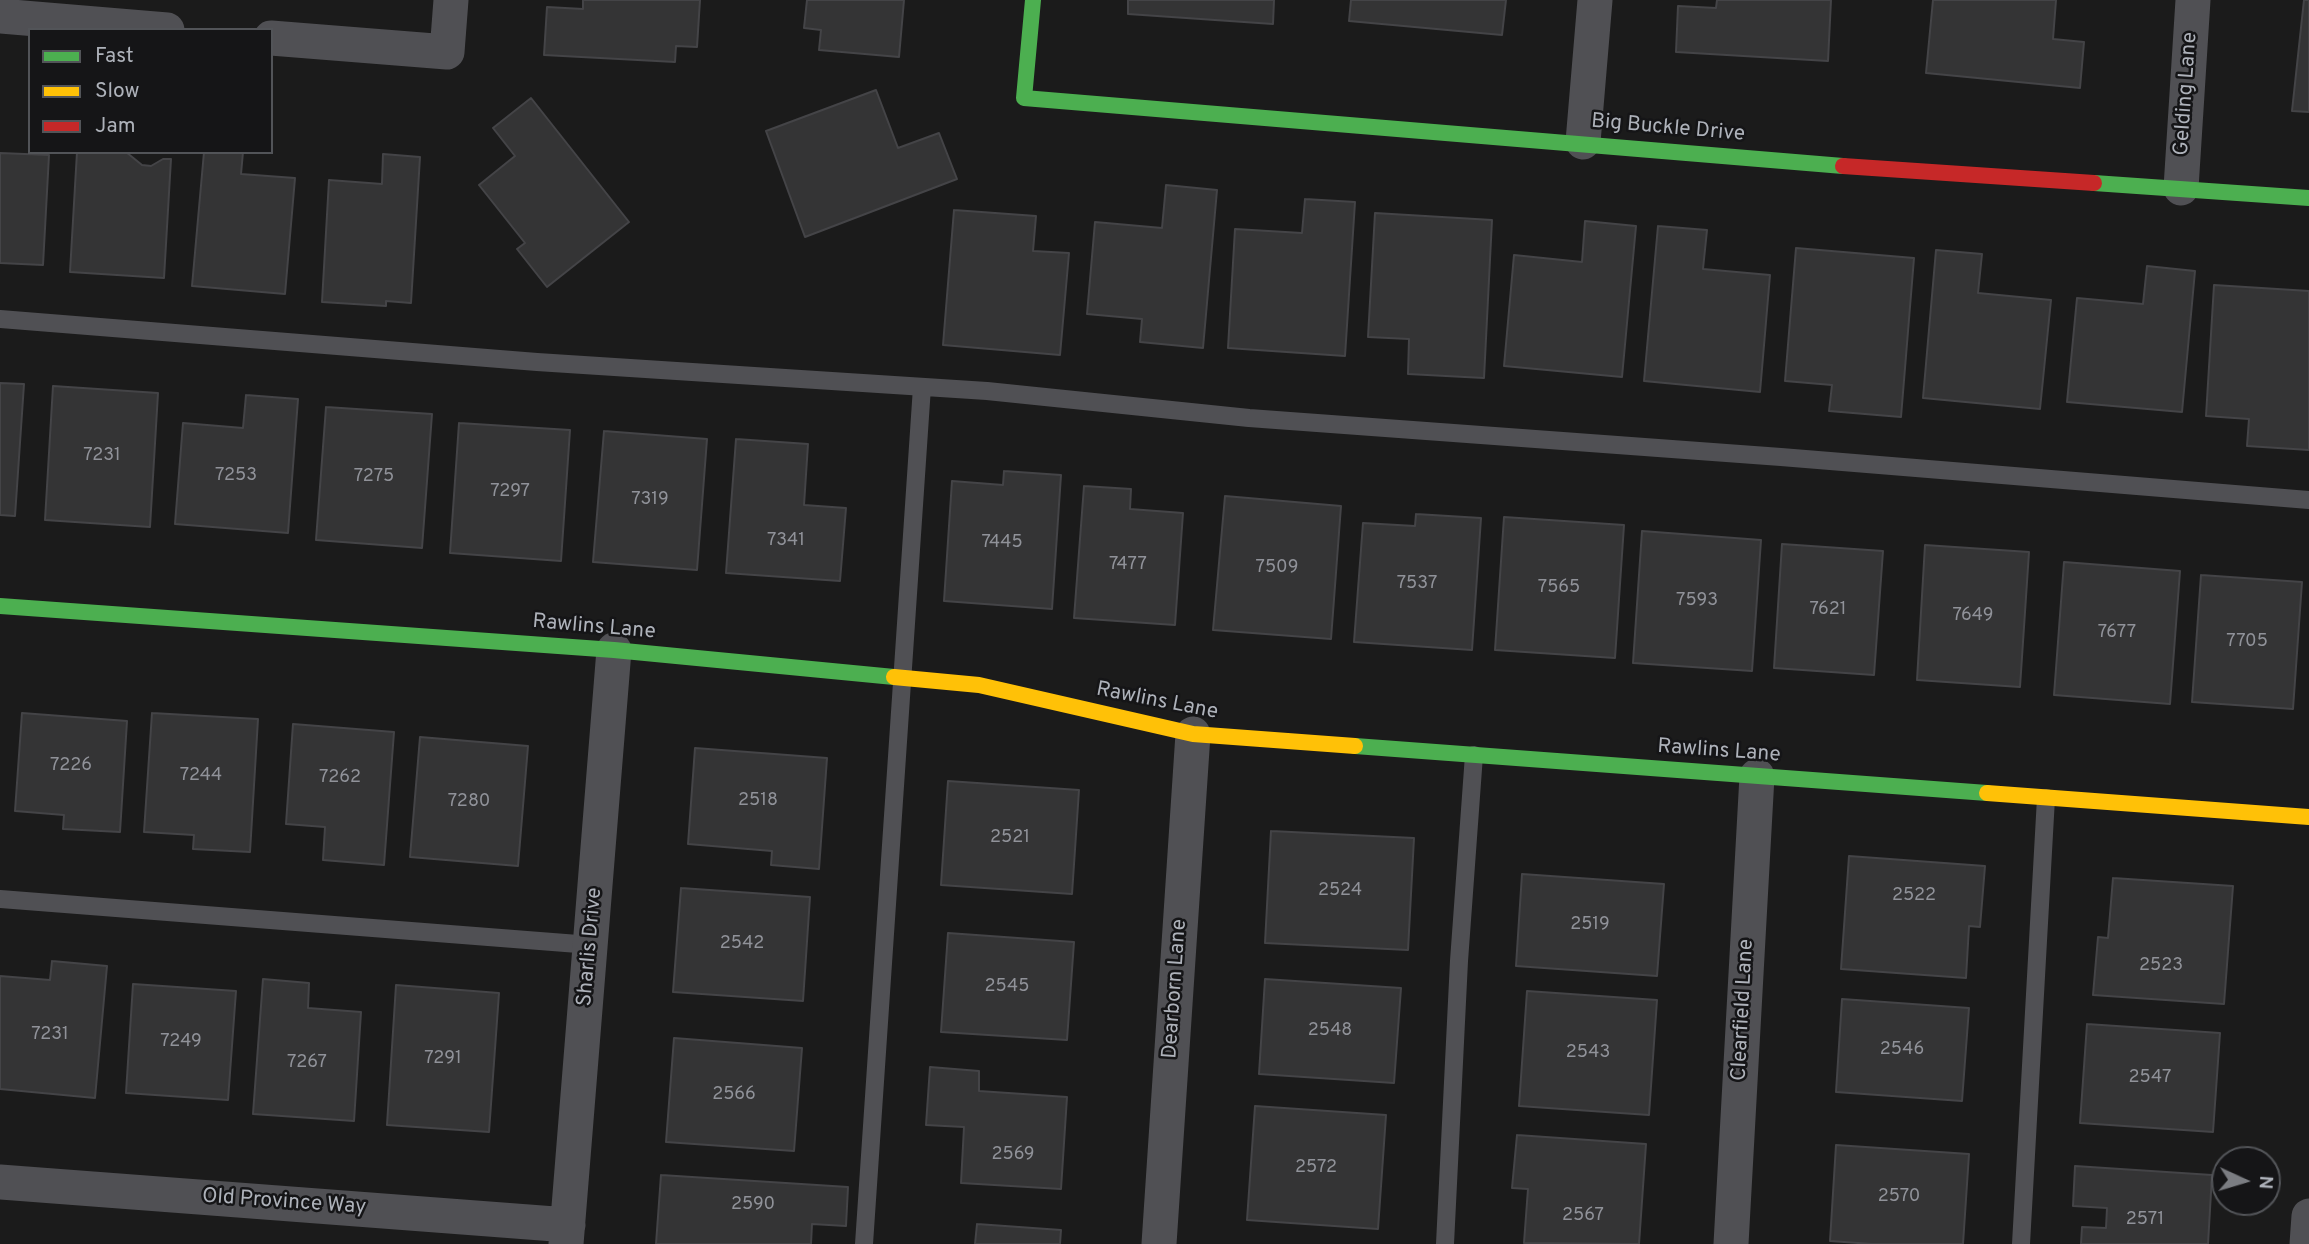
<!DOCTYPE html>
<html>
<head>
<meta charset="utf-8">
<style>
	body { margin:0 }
	#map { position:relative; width:2309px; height:1244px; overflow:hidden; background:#1b1b1b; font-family:Overpass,sans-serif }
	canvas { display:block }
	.legend { position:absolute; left:28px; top:28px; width:245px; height:126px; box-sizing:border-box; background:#151517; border:2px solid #525458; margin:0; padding:9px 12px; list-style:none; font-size:21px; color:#aeb2ba }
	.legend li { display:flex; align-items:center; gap:14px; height:35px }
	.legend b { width:35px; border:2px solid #525458 }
	.north { position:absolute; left:2211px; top:1146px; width:70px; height:70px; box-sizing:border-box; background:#151517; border:2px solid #525458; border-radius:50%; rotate:94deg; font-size:19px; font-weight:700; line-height:28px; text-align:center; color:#aeb2ba }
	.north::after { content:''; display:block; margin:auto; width:24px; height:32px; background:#7b7d82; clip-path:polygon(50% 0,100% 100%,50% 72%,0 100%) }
</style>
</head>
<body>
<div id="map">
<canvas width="2309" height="1244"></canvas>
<ul class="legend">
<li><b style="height:9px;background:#4caf50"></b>Fast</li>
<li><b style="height:9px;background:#ffc107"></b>Slow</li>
<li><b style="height:9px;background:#c62828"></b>Jam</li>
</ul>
<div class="north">N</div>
</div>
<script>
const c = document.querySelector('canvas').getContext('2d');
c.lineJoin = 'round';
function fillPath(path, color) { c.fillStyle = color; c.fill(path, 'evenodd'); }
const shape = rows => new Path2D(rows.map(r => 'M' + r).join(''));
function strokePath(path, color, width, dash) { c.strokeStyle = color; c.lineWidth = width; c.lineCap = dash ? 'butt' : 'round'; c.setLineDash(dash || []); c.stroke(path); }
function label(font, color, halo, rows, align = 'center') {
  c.font = font + ' Overpass,sans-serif'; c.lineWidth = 5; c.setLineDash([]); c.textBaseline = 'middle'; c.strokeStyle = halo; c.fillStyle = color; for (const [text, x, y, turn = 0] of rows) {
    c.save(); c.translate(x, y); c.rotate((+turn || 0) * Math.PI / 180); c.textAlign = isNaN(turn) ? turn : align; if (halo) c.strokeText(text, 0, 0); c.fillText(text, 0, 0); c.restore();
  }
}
const building = shape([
	[583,0,700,0,697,47,676,46,675,62,544,55,547,7,583,9,583,0],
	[807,0,904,0,899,57,819,50,821,30,804,28,807,0],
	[1128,0,1274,0,1273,24,1128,14,1128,0],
	[1351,0,1506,0,1502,35,1349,21,1351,0],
	[1717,0,1831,0,1828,61,1676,52,1678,6,1716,8,1717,0],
	[1933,0,2056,0,2053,39,2084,42,2080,88,1926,73,1933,0],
	[2304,0,2309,0,2309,112,2292,111,2304,0],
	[876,90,898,148,939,133,957,179,805,237,766,131,876,90],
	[531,98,629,222,547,287,517,249,525,243,479,185,515,156,493,128,531,98],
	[77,152,126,152,142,165,151,166,163,159,171,159,164,278,70,272,77,152],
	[204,152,243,152,241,174,295,178,285,294,192,286,204,152],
	[0,153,49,155,43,265,0,263,0,153],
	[383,154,420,157,411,303,386,301,386,306,322,302,329,180,382,184,383,154],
	[1166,185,1217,190,1203,348,1140,342,1142,319,1087,314,1095,222,1162,228,1166,185],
	[1305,199,1355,202,1345,356,1228,348,1235,229,1302,233,1305,199],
	[954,210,1036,216,1033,251,1069,253,1060,355,943,345,954,210],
	[1375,213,1492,220,1484,378,1408,374,1409,339,1368,337,1375,213],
	[1585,221,1636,226,1622,377,1504,366,1514,255,1582,262,1585,221],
	[1658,226,1707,230,1703,269,1770,275,1760,392,1644,381,1658,226],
	[1796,248,1914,258,1901,417,1829,411,1832,385,1785,381,1796,248],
	[1936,250,1982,254,1978,293,2051,300,2040,409,1923,398,1936,250],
	[2147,266,2195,271,2182,412,2067,402,2077,298,2143,304,2147,266],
	[2214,285,2309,291,2309,450,2247,446,2249,419,2206,416,2214,285],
	[0,383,24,384,15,516,0,515,0,383],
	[53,386,158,393,150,527,45,520,53,386],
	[246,395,298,399,288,533,175,524,183,423,243,428,246,395],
	[326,407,432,414,422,548,316,540,326,407],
	[459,423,570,430,561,561,450,553,459,423],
	[604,431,707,439,697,570,593,562,604,431],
	[736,439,808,444,804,505,846,508,840,581,726,573,736,439],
	[1004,471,1061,475,1052,609,944,601,952,481,1003,485,1004,471],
	[1084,486,1131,489,1130,509,1183,513,1175,625,1074,618,1084,486],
	[1225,496,1341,506,1331,639,1213,630,1225,496],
	[1416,514,1481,518,1472,650,1354,642,1363,523,1415,526,1416,514],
	[1504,517,1624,525,1615,658,1495,650,1504,517],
	[1642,531,1761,540,1752,671,1633,663,1642,531],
	[1782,544,1883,551,1874,675,1774,668,1782,544],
	[1925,545,2029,552,2020,687,1917,680,1925,545],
	[2064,562,2180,571,2170,704,2054,695,2064,562],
	[2201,575,2302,582,2293,709,2192,702,2201,575],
	[22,713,127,721,120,832,63,829,64,815,15,811,22,713],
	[152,713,258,719,250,852,193,849,194,835,144,832,152,713],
	[293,724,394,732,384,865,323,860,325,827,286,824,293,724],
	[420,737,528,746,518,866,410,857,420,737],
	[695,748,827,758,819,869,771,865,772,851,688,844,695,748],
	[948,781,1079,790,1072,894,941,885,948,781],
	[1271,831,1414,838,1408,950,1265,943,1271,831],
	[1849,856,1985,866,1980,927,1969,926,1966,978,1841,969,1849,856],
	[1522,874,1664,884,1657,976,1516,966,1522,874],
	[2113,878,2233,886,2224,1004,2093,995,2098,937,2108,938,2113,878],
	[681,888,810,897,803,1001,673,992,681,888],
	[948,933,1074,942,1067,1040,941,1032,948,933],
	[52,961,107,966,95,1098,0,1089,0,976,50,980,52,961],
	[263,979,309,983,308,1008,361,1012,354,1121,253,1114,263,979],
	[1265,979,1401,988,1394,1083,1259,1074,1265,979],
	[133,984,236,991,228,1100,126,1093,133,984],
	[396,985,499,993,489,1132,387,1125,396,985],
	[1527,991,1657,1000,1649,1115,1519,1106,1527,991],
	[1842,999,1969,1008,1962,1101,1836,1092,1842,999],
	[2087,1024,2220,1033,2213,1132,2080,1123,2087,1024],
	[674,1038,802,1048,794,1151,666,1142,674,1038],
	[930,1067,979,1071,979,1091,1067,1097,1061,1189,961,1183,964,1127,926,1125,930,1067],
	[1255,1106,1386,1115,1378,1229,1247,1220,1255,1106],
	[1517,1135,1646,1144,1639,1244,1524,1243,1528,1189,1512,1188,1517,1135],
	[1836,1145,1969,1154,1963,1244,1872,1244,1830,1241,1836,1145],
	[2075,1166,2212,1175,2208,1244,2081,1244,2082,1227,2106,1228,2107,1208,2073,1206,2075,1166],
	[661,1175,848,1187,846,1226,812,1224,811,1244,656,1244,661,1175],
	[977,1224,1061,1230,1060,1244,975,1244,977,1224]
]);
fillPath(building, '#343435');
strokePath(building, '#444447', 2);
strokePath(shape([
	[0,319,537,362,987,391,1249,418,1781,457,2309,500],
	[0,899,591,945],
	[864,1244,922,387],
	[1445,1244,1459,961,1474,755],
	[2021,1244,2046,798]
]), '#505054', 18);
strokePath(shape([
	[0,16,167,30],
	[271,38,447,52,451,0],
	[1583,142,1595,0],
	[2181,188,2193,0],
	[0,1182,568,1225],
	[566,1244,614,650],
	[1159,1244,1193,734],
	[1731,1244,1757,776],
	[2307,1244,2309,1216]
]), '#505054', 35);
strokePath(shape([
	[1033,0,1024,98,1843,166],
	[2094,183,2309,198],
	[0,606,614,650,894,677],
	[1355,746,1987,793]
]), '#4caf50', 16);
strokePath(shape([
	[894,677,979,685,1193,734,1355,746],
	[1987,793,2309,817]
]), '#ffc107', 16);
strokePath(shape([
	[1843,166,2094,183]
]), '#c62828', 16);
label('18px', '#909299', null, [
	["7231",102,456],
	["7253",236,476],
	["7275",374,477],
	["7297",510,492],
	["7319",650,500],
	["7341",786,541],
	["7445",1002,543],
	["7477",1128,565],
	["7509",1277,568],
	["7537",1417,584],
	["7565",1559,588],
	["7593",1697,601],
	["7621",1828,610],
	["7649",1973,616],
	["7677",2117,633],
	["7705",2247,642],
	["7226",71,766],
	["7244",201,776],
	["7262",340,778],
	["2518",758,801],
	["7280",469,802],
	["2521",1010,838],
	["2524",1340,891],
	["2522",1914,896],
	["2519",1590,925],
	["2542",742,944],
	["2523",2161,966],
	["2545",1007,987],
	["2548",1330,1031],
	["7231",50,1035],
	["7249",181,1042],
	["2546",1902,1050],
	["2543",1588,1053],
	["7291",443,1059],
	["7267",307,1063],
	["2547",2150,1078],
	["2566",734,1095],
	["2569",1013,1155],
	["2572",1316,1168],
	["2570",1899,1197],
	["2590",753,1205],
	["2567",1583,1216],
	["2571",2145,1220]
]);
label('21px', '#aeb2ba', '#151517', [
	["Gelding Lane",2187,94,-86],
	["Big Buckle Drive",1668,129,5],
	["Rawlins Lane",594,628,5],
	["Rawlins Lane",1157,702,11],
	["Rawlins Lane",1719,752,4],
	["Sharlis Drive",591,947,-85],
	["Dearborn Lane",1176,989,-86],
	["Clearfield Lane",1744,1010,-87],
	["Old Province Way",284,1203,4]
]);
</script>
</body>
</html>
